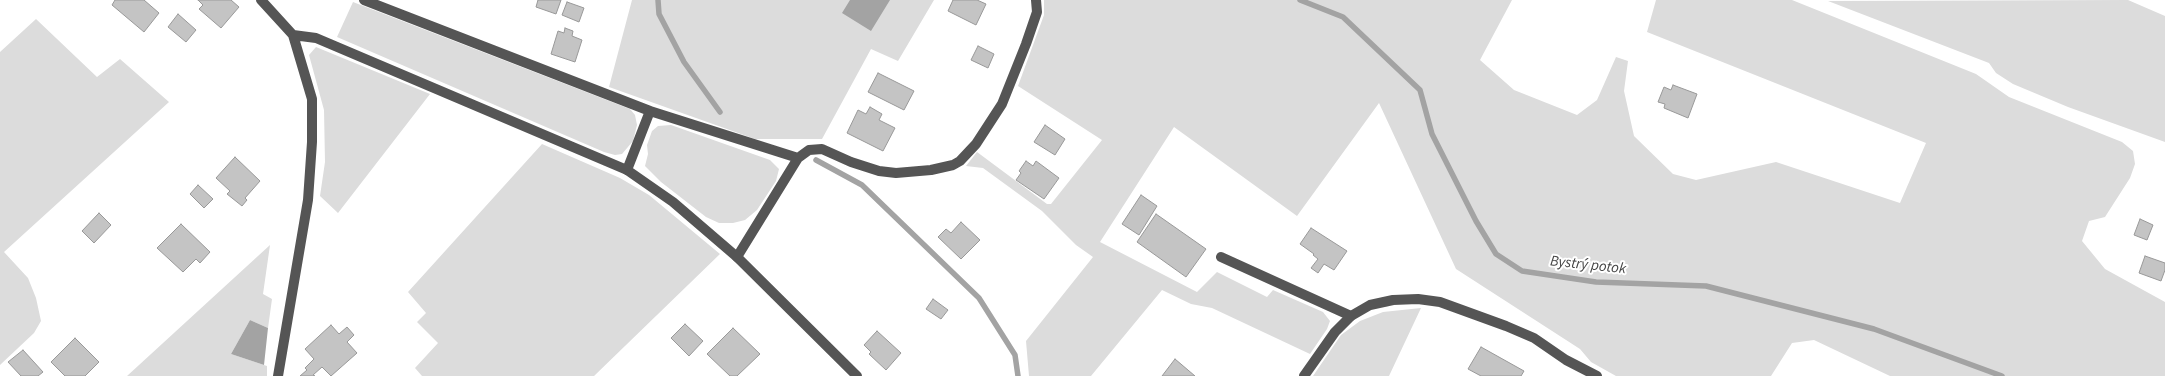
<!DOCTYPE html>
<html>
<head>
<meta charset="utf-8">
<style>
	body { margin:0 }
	canvas { display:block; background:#fff }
</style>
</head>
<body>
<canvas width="2165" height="376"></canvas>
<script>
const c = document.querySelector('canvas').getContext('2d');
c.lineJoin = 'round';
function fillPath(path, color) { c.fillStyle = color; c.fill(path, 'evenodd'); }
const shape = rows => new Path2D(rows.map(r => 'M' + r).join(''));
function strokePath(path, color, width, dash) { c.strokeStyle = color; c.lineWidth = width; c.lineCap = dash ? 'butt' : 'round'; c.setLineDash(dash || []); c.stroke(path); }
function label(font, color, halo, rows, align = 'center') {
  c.font = font + ' "Source Sans 3",sans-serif'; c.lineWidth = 4; c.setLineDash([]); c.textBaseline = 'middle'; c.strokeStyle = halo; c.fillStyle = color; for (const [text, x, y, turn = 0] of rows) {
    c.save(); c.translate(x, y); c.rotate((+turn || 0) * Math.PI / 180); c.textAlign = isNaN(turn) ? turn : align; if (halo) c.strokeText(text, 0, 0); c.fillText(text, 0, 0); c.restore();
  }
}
fillPath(shape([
	[632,0,934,0,898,61,871,49,822,139,755,139,609,87],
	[1044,0,1512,0,1480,60,1514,90,1577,115,1597,100,1616,57,1628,61,1624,91,1634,136,1673,174,1696,180,1776,162,1900,203,1926,143,1647,32,1656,0,1792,0,1976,74,2009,97,2122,142,2133,151,2135,164,2130,178,2105,217,2089,221,2082,241,2105,269,2165,302,2165,376,1890,376,1814,340,1792,343,1771,376,1616,376,1591,362,1580,349,1456,269,1379,103,1297,216,1174,127,1100,242,1197,292,1217,272,1267,297,1273,290,1323,312,1330,321,1327,329,1310,354,1212,308,1191,304,1162,290,1091,376,1029,376,1026,341,1093,257,1076,245,1042,211,983,168,966,166,977,152,1047,204,1051,204,1102,140,1018,86,1044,15],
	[2128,0,2165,16,2165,142,2068,107,2013,84,1996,73,1989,63,1828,1],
	[353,2,630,109,635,115,637,125,633,141,622,154,615,155,604,152,337,37],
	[36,19,97,77,120,59,169,102,4,252,28,278,36,298,41,321,34,333,0,365,0,52],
	[316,47,430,94,338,213,320,196,325,162,324,110,309,55],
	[671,125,770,160,779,169,776,181,757,210,745,220,733,223,719,223,706,217,661,182,645,166,648,154,647,145,652,131,658,126],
	[542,144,620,178,649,195,720,254,594,376,422,376,415,368,438,343,417,322,426,313,408,292],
	[270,245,263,294,272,299,268,328,250,320,231,354,267,366,267,376,127,376],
	[1421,308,1389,376,1313,376,1341,335,1360,321,1383,312]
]), '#dcdcdc');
fillPath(shape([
	[850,0,890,0,871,31,842,13],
	[250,320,268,328,264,365,231,354]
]), '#a3a3a3');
strokePath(shape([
	[658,0,659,14,684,62,720,112],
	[1300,0,1343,17,1420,90,1432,134,1476,221,1496,254,1522,271,1596,282,1706,286,1874,329,2002,376],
	[816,160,862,185,979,298,1015,355,1018,376]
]), '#a3a3a3', 5.5);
const building = shape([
	[115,0,144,0,159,13,144,32,112,5,115,0],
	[198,0,231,0,239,7,221,28,199,9,203,5,198,0],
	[538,0,561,0,556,14,536,7,538,0],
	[953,0,977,0,986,4,976,25,948,11,953,0],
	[567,2,584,8,579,22,562,15,567,2],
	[178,14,196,30,186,42,168,27,178,14],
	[565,28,573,31,572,36,582,40,575,62,551,54,558,31,564,33,565,28],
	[978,46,994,54,988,68,971,60,978,46],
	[878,73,914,91,904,110,868,92,878,73],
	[1673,85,1697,94,1688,118,1664,108,1665,104,1658,102,1664,87,1671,90,1673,85],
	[870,107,882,114,879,120,895,128,883,151,847,133,858,110,866,114,870,107],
	[1045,125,1065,139,1055,155,1034,142,1045,125],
	[235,157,260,181,245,198,247,200,242,206,227,194,230,191,216,178,235,157],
	[1026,161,1033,166,1036,161,1059,178,1044,199,1016,180,1021,173,1019,171,1026,161],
	[198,185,213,199,204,208,190,194,198,185],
	[1141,195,1157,206,1139,235,1122,224,1141,195],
	[99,213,111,225,94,243,82,231,99,213],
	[1156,214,1206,249,1186,277,1137,242,1156,214],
	[2140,219,2153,225,2147,240,2134,235,2140,219],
	[961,222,980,240,961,259,938,237,946,229,951,233,961,222],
	[181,224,210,252,200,263,196,259,183,272,157,248,181,224],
	[1311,228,1347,251,1334,270,1324,264,1318,273,1311,268,1318,259,1313,255,1314,254,1300,244,1311,228],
	[2145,256,2165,263,2165,270,2161,281,2139,273,2145,256],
	[933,299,948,310,941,319,926,309,933,299],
	[685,324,703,341,689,356,671,338,685,324],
	[331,325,339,334,347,327,354,335,347,342,357,353,331,376,322,367,313,375,315,376,300,376,307,370,305,368,314,359,305,349,331,325],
	[733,328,760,354,737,376,730,376,707,354,733,328],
	[877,331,901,353,886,370,869,354,871,352,864,345,877,331],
	[75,338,99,362,85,376,65,376,51,362,75,338],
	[1481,347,1524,371,1521,376,1481,376,1468,369,1481,347],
	[23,350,43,372,38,376,21,376,8,362,23,350],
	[1175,359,1195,376,1162,376,1175,359]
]);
fillPath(building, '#c4c4c4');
strokePath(building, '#999', 1);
strokePath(shape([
	[364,0,650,111,798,158],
	[627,170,650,111],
	[737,257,798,158,809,150,822,149,851,162,879,171,896,173,931,170,953,165,960,161,976,144,1002,104,1026,44,1037,12,1036,0],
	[1221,257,1351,316]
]), '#555', 10);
strokePath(shape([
	[261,0,293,35,312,99,312,142,308,200,278,376],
	[293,35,316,38,627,170,673,202,737,257,857,376],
	[1304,376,1335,332,1351,316,1370,305,1393,300,1418,299,1440,302,1506,326,1534,338,1566,360,1597,376]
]), '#555', 10);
label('italic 15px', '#444', '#fff', [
	["Bystrý potok",1588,266,6]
]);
</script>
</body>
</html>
